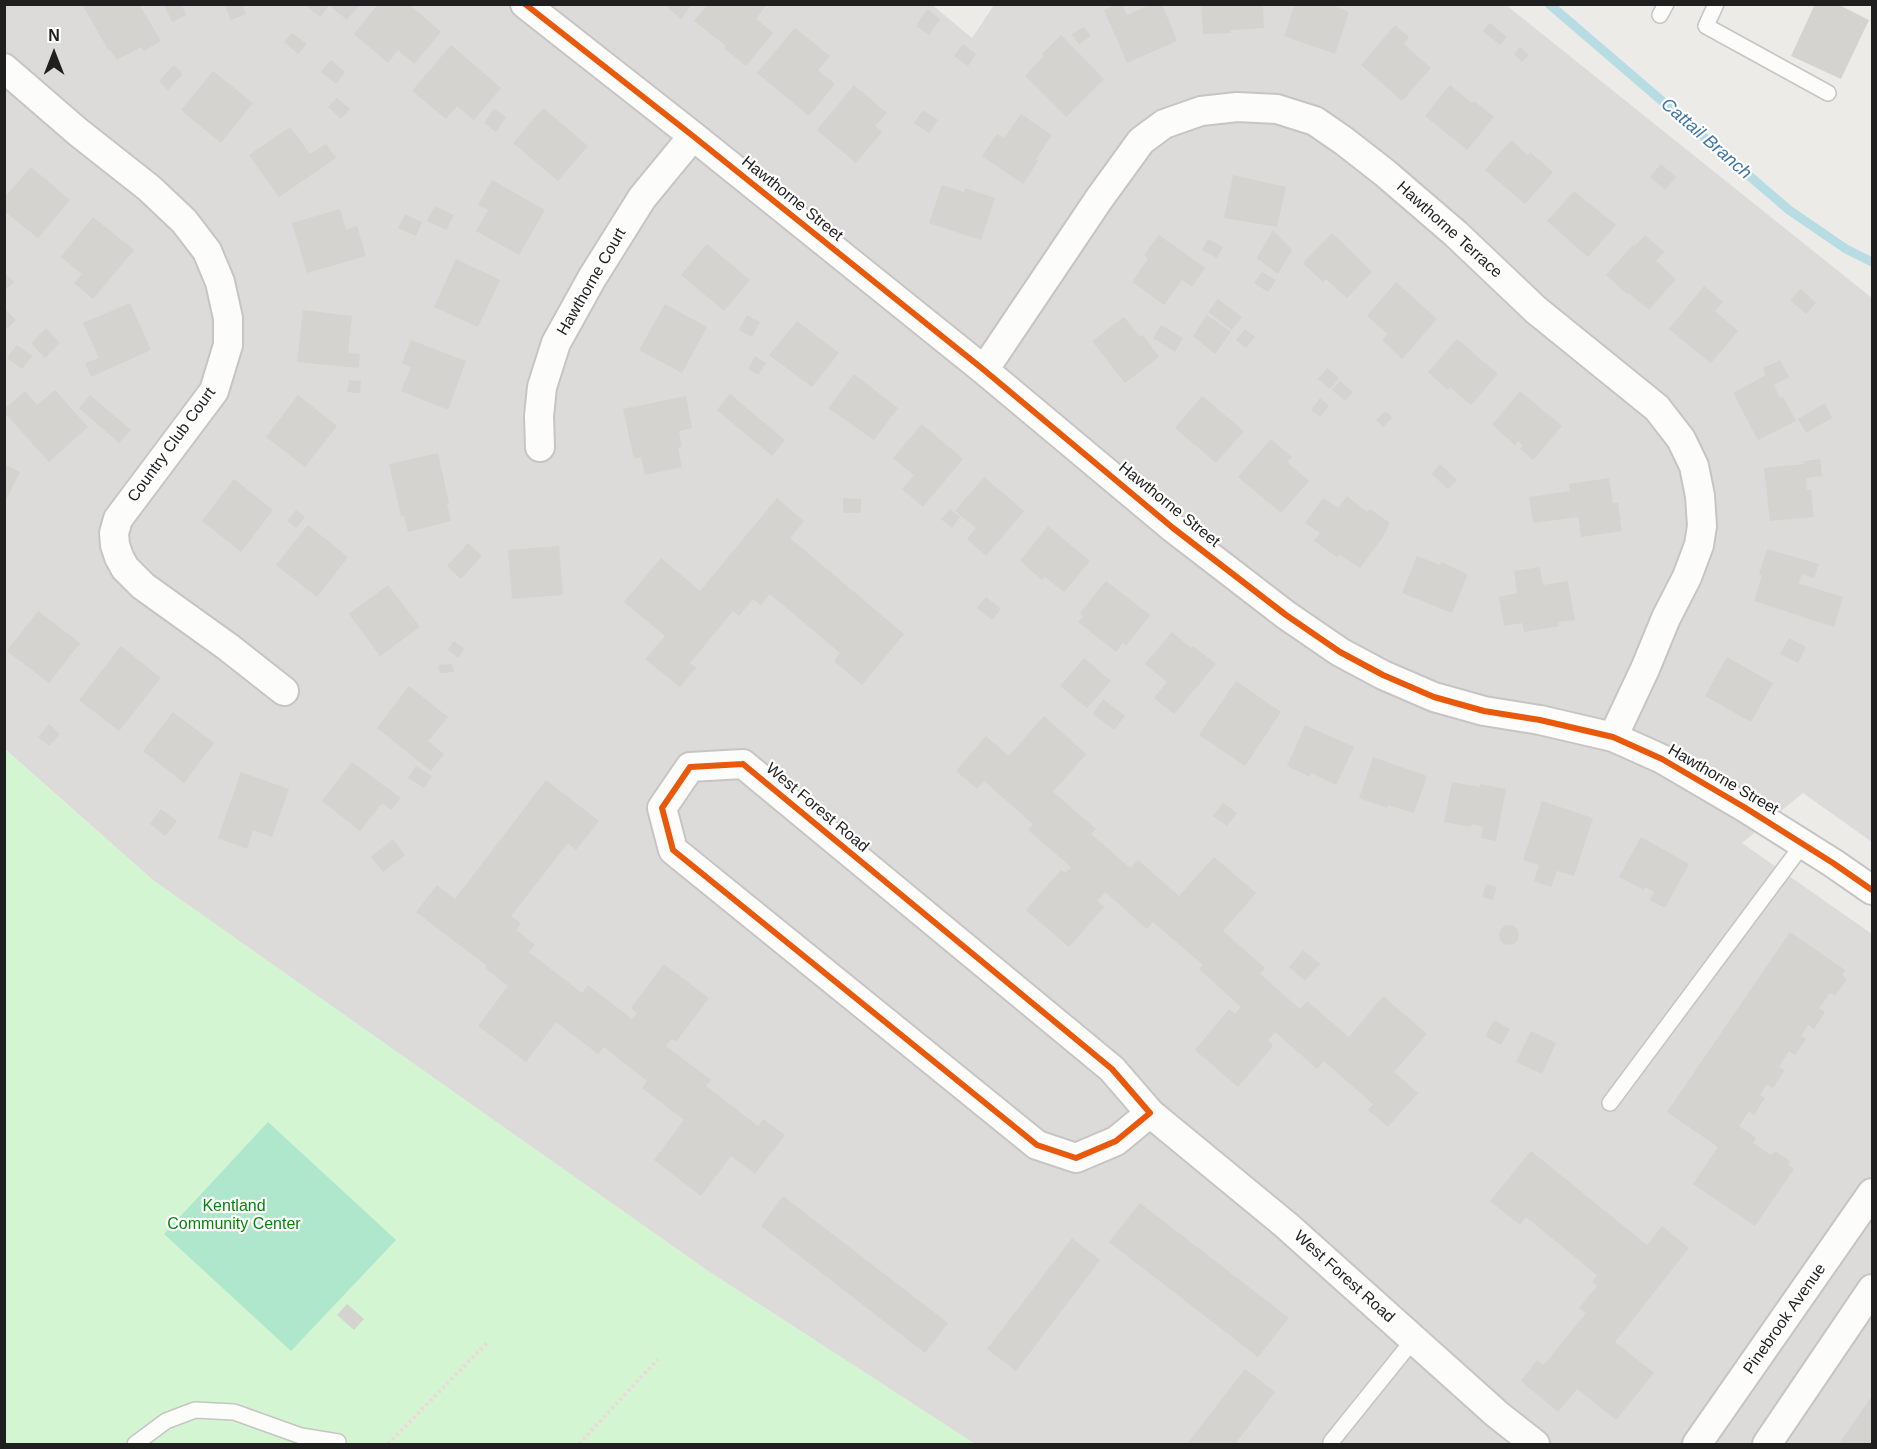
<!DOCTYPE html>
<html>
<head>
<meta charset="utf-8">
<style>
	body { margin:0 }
	#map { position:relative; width:1877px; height:1449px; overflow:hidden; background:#edebe7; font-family:Arial,sans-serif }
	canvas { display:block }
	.frame { position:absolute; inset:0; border:6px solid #1f1f1f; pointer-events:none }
	.north { position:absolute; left:24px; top:24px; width:60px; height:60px; -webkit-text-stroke:4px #fff; paint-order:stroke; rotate:0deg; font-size:16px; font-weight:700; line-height:24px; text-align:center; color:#1f1f1f }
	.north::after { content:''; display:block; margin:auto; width:21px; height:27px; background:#1f1f1f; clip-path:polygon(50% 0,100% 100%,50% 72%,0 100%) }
</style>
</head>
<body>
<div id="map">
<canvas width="1877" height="1449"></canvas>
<div class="frame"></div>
<div class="north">N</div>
</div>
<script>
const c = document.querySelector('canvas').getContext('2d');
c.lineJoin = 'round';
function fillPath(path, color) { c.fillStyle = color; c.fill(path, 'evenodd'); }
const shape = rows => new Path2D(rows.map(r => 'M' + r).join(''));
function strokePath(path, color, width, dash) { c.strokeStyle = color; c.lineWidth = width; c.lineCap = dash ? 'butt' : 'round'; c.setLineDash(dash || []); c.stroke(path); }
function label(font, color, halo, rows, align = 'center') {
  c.font = font + ' Arial,sans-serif'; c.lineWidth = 4.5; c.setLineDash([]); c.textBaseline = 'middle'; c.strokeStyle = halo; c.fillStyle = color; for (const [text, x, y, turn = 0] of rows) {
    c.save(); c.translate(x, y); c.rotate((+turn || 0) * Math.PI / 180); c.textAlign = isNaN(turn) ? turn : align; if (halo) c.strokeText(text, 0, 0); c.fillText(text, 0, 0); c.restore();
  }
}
fillPath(shape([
	[931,4,972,38,994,5,1506,5,1872,298,1872,842,1803,793,1742,843,1872,934,1872,1444,975,1444,708,1271,154,881,5,749,5,5]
]), '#dcdbd9');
fillPath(shape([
	[4,749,154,881,708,1271,975,1444,5,1444]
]), '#d4f5d2');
fillPath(shape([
	[268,1122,396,1240,291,1351,164,1234]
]), '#afe7cd');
strokePath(shape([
	[1549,4,1789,210,1846,249,1872,262]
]), '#b8dce3', 9);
fillPath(shape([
	[85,4,139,4,161,41,144,51,141,47,117,60,110,50,109,51,83,6],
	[164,4,181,4,186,15,172,22],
	[224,4,242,4,246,14,231,20],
	[360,4,347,20,329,5,320,17,305,5],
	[378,4,409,4,441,32,414,64,398,50,388,63,354,34],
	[664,4,692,4,681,19],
	[708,4,767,4,756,19,773,33,746,66,724,48,726,46,694,21],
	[1117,4,1122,4,1127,15,1152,4,1162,4,1177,41,1127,63,1104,10],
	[1201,4,1263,4,1264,28,1230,30,1231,33,1203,34],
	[1295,4,1329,4,1349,12,1335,54,1284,36],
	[1815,4,1837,4,1869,20,1841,79,1791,56],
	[927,9,940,19,929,35,916,26],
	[1490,23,1507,37,1500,45,1483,31],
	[1395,25,1409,37,1404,44,1431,68,1402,101,1361,65],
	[1084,27,1091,36,1079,44,1072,34],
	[795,28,830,56,818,70,835,84,809,116,757,73],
	[292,33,307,44,298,54,284,42],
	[1061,35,1104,79,1066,117,1025,76,1044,56,1042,54],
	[963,44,976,54,968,66,954,56],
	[451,45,501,88,474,120,457,106,446,119,412,91],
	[1520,47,1529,55,1522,62,1514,54],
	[331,60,345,72,336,84,321,72],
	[174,65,183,74,168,90,159,81],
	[213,71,253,103,221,143,181,110],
	[854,85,887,113,875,126,882,132,856,163,817,130],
	[1450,85,1472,103,1474,101,1494,117,1467,150,1425,116],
	[337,98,350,109,341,119,328,107],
	[543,108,588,146,558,181,513,143],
	[494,109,506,117,496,132,484,123],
	[923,110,938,120,929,133,914,123],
	[1021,114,1052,135,1036,159,1038,161,1023,184,982,156,997,134,1004,138],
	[290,127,310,154,326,144,336,158,279,197,249,155],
	[1511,140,1528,155,1530,152,1553,172,1525,204,1485,170],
	[1661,164,1676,177,1665,190,1650,177],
	[31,167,70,200,38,238,4,211,4,198],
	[1233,175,1286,187,1277,227,1224,218],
	[492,180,545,210,519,255,476,231,488,210,478,205],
	[942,185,964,192,965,188,995,198,981,240,929,223],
	[1574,191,1616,225,1588,257,1547,221],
	[435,206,454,215,446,230,427,221],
	[340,209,346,230,357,226,366,256,307,273,292,223],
	[405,214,422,222,416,236,398,228],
	[93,217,134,250,93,299,74,283,82,274,61,257],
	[1273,230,1292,250,1278,274,1257,258],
	[1332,233,1372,272,1347,298,1326,279,1323,282,1303,263],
	[1159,235,1205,268,1192,287,1182,280,1164,305,1132,282,1148,259,1144,255],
	[1645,235,1664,252,1656,261,1676,279,1649,310,1629,293,1628,295,1606,275,1633,245,1634,247],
	[1208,239,1223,247,1217,258,1202,250],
	[707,244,750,280,724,311,681,275],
	[456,259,500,280,478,327,434,307],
	[4,272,14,282,4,291],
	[1262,272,1276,280,1268,292,1254,283],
	[1396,282,1437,319,1402,359,1382,340,1388,334,1367,316],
	[1704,286,1723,302,1715,311,1738,331,1711,363,1669,329],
	[1801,289,1816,303,1806,314,1790,300],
	[1218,299,1242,317,1232,330,1208,312],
	[130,303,151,350,91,377,85,363,99,358,83,323],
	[665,304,707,327,682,373,639,350],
	[6,310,16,320,7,329,4,326],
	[303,310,352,316,348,353,360,354,359,368,297,362],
	[747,315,760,322,752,337,739,330],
	[1207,315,1231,332,1215,354,1193,336],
	[1124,317,1140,337,1143,335,1159,357,1125,383,1092,341],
	[797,321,839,353,812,387,769,355],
	[1161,325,1183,338,1175,352,1153,338],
	[46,328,60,343,45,358,31,343],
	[1245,329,1255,337,1246,348,1236,340],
	[1457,339,1498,374,1471,405,1450,387,1448,390,1428,372],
	[411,340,466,361,448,410,401,391,411,367,402,363],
	[17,345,32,356,22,369,7,358],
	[755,356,766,363,758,375,748,369],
	[1780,360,1789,377,1774,385,1780,398,1783,397,1796,421,1758,440,1733,393,1766,375,1763,368],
	[1327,368,1339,378,1330,389,1318,379],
	[854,374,898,408,874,440,828,408],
	[349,380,361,381,360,393,347,392],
	[1340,381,1353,392,1345,401,1332,390],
	[55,390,88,427,49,462,4,412,4,409,25,391,37,405],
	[1520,391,1562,426,1533,460,1520,449,1523,446,1518,441,1515,445,1492,425],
	[730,394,785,440,772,456,717,410],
	[90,395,131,430,119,443,79,408],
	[298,395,337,426,305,467,266,437],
	[686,396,692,428,679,431,682,447,678,448,682,467,645,475,641,457,634,459,623,409],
	[1202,396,1244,431,1216,463,1175,428],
	[1320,398,1329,406,1320,417,1311,410],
	[1825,403,1832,418,1806,433,1798,419],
	[1386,411,1392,418,1383,427,1376,420],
	[922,424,963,459,923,507,902,489,914,475,893,458],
	[1271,439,1292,457,1287,462,1309,481,1281,513,1238,477],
	[438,453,449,503,447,504,451,521,408,532,404,516,401,516,389,464],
	[1820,459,1822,476,1806,478,1807,490,1811,490,1814,517,1770,521,1764,468,1804,464,1803,461],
	[4,464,20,472,4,504],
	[1440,464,1457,480,1448,489,1432,474],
	[984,477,1024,511,986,556,967,539,976,528,955,511],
	[1609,478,1613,503,1618,503,1622,531,1581,537,1578,517,1533,523,1529,497,1570,491,1569,484],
	[234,479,273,510,241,552,202,521],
	[1347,496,1367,512,1370,509,1390,523,1383,537,1360,568,1339,554,1337,557,1314,541,1320,533,1305,523,1323,498,1338,508],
	[777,498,804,521,790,538,904,634,862,685,834,661,840,653,770,594,761,605,753,599,739,616,733,611,690,663,696,668,680,687,645,659,665,636,624,602,661,558,700,591],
	[843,498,861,499,861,513,843,513],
	[950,509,960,517,952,528,941,519],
	[296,510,305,517,296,528,287,521],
	[308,525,348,557,317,597,276,565],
	[1048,526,1090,561,1064,592,1045,577,1042,580,1020,561],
	[468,543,482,556,461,579,447,566],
	[559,546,563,595,512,599,508,550],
	[1767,549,1819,564,1814,578,1802,574,1798,585,1801,584,1843,597,1834,627,1754,601,1762,575,1759,574],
	[1417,556,1440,565,1441,562,1468,574,1452,613,1402,593],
	[1540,567,1543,585,1568,581,1575,620,1558,622,1559,626,1524,632,1522,623,1504,626,1499,597,1517,593,1514,571],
	[1106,581,1150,615,1126,646,1123,643,1116,652,1078,622,1083,616,1080,613],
	[388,585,420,627,380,656,349,614],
	[986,597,1001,609,992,620,977,608],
	[38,611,80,643,49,683,7,651],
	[1172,632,1191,648,1193,646,1216,664,1174,714,1154,698,1167,682,1145,664],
	[1789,638,1806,647,1798,663,1780,654],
	[454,641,464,649,458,658,448,650],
	[121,646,161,678,119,731,79,700],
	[1727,657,1773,683,1751,722,1705,696],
	[1084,658,1111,681,1087,708,1060,686],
	[452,664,454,672,440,673,438,665],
	[1236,681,1281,712,1245,766,1199,735],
	[409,686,448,717,428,741,444,754,431,771,377,728],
	[1103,699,1125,716,1114,730,1093,714],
	[173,712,214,743,184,783,143,751],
	[1044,716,1086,754,1053,792,1096,829,1091,834,1130,868,1138,860,1179,896,1214,857,1256,893,1223,931,1265,968,1260,974,1300,1009,1307,1001,1349,1037,1383,996,1427,1034,1394,1072,1418,1093,1388,1127,1368,1110,1373,1104,1324,1061,1317,1069,1275,1032,1268,1040,1273,1046,1238,1087,1195,1050,1229,1009,1235,1014,1241,1007,1199,969,1203,965,1153,922,1147,929,1105,892,1097,901,1104,907,1069,947,1026,910,1061,870,1066,873,1071,867,1028,830,1033,824,984,781,977,789,956,771,986,736,1009,756],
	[49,724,60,734,49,746,38,737],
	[1305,725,1354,747,1336,785,1311,773,1310,777,1287,766],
	[1373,757,1427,776,1414,813,1388,805,1387,808,1359,798],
	[352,762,401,798,391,810,382,803,360,831,322,801],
	[416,766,432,776,424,788,408,778],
	[241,772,289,789,272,837,253,830,247,849,218,838],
	[546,780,599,821,576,850,568,843,511,916,521,923,516,930,535,945,529,952,582,993,588,985,632,1019,637,1013,631,1008,664,964,709,998,676,1042,671,1039,666,1046,711,1080,706,1086,758,1126,763,1119,785,1135,755,1174,731,1156,701,1196,654,1160,684,1120,642,1088,647,1081,604,1047,598,1054,556,1022,526,1062,478,1026,508,986,485,968,487,966,416,912,437,885,455,899],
	[1452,782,1480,787,1480,784,1506,789,1496,841,1481,838,1483,827,1472,824,1471,827,1444,822],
	[1542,801,1593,818,1574,876,1557,871,1551,887,1534,881,1539,865,1523,860],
	[1223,803,1237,813,1227,826,1213,816],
	[161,809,177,821,165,836,150,824],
	[1641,837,1689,864,1665,908,1650,900,1654,892,1645,887,1644,890,1619,877],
	[393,839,405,855,383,872,371,857],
	[1486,884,1497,887,1493,900,1482,897],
	'1499 935a10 10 0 1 1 20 0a10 10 0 1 1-20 0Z',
	[1790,932,1845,970,1842,975,1847,979,1835,996,1830,993,1819,1008,1825,1012,1814,1029,1808,1025,1801,1036,1806,1039,1795,1055,1789,1051,1779,1067,1785,1070,1773,1088,1767,1084,1760,1095,1765,1098,1754,1115,1749,1111,1739,1126,1756,1138,1753,1143,1771,1155,1775,1151,1790,1161,1788,1165,1794,1169,1755,1226,1693,1184,1718,1147,1667,1112],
	[1303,950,1320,964,1305,981,1289,967],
	[1494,1020,1510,1029,1501,1045,1485,1036],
	[1531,1031,1556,1043,1542,1074,1516,1062],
	[1531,1151,1647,1245,1662,1226,1689,1248,1615,1342,1654,1373,1616,1420,1577,1389,1558,1412,1521,1381,1537,1360,1544,1365,1586,1313,1579,1308,1597,1286,1592,1282,1597,1275,1526,1217,1520,1225,1490,1201],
	[783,1196,948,1323,925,1353,761,1226],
	[1140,1203,1289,1318,1258,1357,1109,1242],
	[1072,1238,1100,1260,1016,1371,987,1349],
	[347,1304,364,1319,354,1330,337,1315],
	[1245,1369,1275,1392,1235,1444,1187,1444],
	[1871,1397,1872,1398,1872,1444,1839,1444]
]), '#d5d3d0');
const lane = shape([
	[1716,4,1706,26,1828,93],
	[1660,15,1666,4],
	[1610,1103,1803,844],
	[1331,1442,1414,1339],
	[135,1444,166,1421,195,1410,234,1412,301,1436,338,1442]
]);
const street = shape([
	[525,4,693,136,984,370,1173,528,1286,615,1340,652,1383,675,1434,697,1484,711,1540,720,1613,737,1662,759,1744,807,1833,863,1872,890],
	[4,68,78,132,149,188,184,221,207,251,220,282,228,318,228,345,214,391,118,519,114,533,115,545,119,557,125,568,143,586,228,647,284,691],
	[984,370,1099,199,1141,141,1164,124,1201,111,1237,107,1277,109,1315,121,1344,141,1385,173,1456,234,1536,310,1657,408,1681,439,1694,466,1700,496,1702,526,1699,545,1687,577,1666,618,1645,669,1613,737],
	[540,447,539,416,542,387,556,343,592,278,642,198,693,136],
	[743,764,1112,1069,1150,1113,1116,1141,1076,1158,1037,1145,673,850,662,808,690,767,743,764],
	[1150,1113,1286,1225,1498,1415,1535,1444],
	[1697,1444,1872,1193],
	[1767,1444,1872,1289]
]);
strokePath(lane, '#c6c5c3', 18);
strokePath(street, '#c6c5c3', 32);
strokePath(shape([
	[388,1444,487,1343],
	[579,1444,658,1359]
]), '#ebdad9', 4, [3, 3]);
strokePath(lane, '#fcfcfb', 15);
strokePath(street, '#fcfcfb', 28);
strokePath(shape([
	[525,4,693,136,984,370,1173,528,1286,615,1340,652,1383,675,1434,697,1484,711,1540,720,1613,737,1662,759,1744,807,1833,863,1872,890],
	[743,764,1112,1069,1150,1113,1116,1141,1076,1158,1037,1145,673,850,662,808,690,767,743,764]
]), '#e8590c', 6);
label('16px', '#1f1f1f', '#fff', [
	["Hawthorne Street",792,199,39],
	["Hawthorne Terrace",1449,230,42],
	["Hawthorne Court",592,282,-60],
	["Country Club Court",172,445,-54],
	["Hawthorne Street",1169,505,39],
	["Hawthorne Street",1723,780,30],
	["West Forest Road",817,808,40],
	["West Forest Road",1344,1277,42],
	["Pinebrook Avenue",1785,1319,-55]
]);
label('16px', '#048509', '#fff', [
	["Kentland",234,1207],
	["Community Center",234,1225]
]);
label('italic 18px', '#3f77a5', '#fff', [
	["Cattail Branch",1706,139,41]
]);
</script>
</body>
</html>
